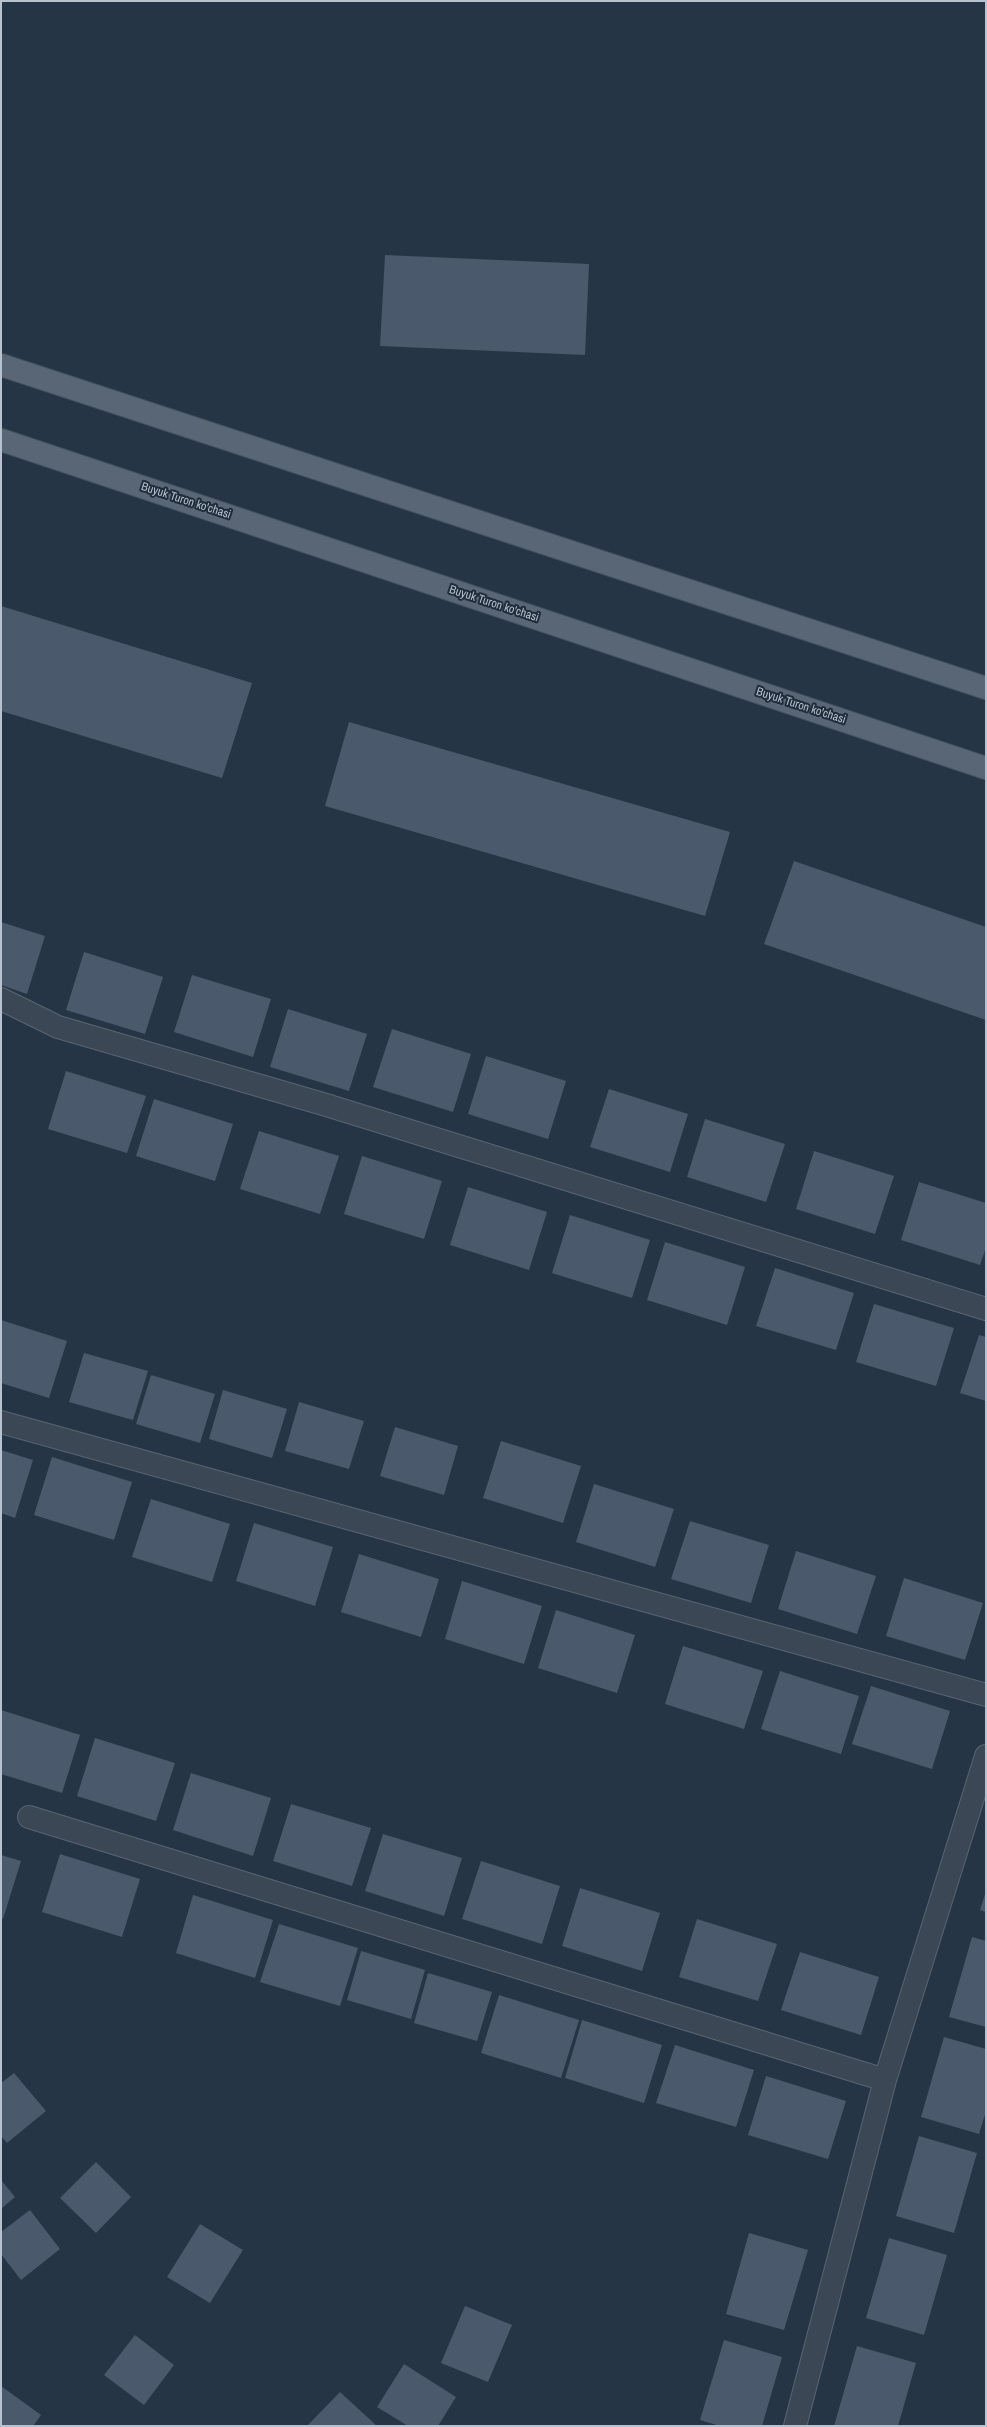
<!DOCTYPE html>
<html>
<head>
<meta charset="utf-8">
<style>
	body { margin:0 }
	#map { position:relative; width:987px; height:2427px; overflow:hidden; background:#263545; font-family:"Archivo Narrow",sans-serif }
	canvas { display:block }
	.frame { position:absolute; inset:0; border:2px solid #b8c2ce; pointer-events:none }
</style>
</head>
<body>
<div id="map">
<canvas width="987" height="2427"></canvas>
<div class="frame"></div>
</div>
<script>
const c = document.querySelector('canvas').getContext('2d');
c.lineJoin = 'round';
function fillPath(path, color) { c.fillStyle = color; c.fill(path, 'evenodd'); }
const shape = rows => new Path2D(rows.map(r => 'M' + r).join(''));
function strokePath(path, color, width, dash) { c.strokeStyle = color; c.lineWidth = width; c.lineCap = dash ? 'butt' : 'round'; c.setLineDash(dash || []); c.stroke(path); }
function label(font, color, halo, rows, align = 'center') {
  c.font = font + ' "Archivo Narrow",sans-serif'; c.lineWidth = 4; c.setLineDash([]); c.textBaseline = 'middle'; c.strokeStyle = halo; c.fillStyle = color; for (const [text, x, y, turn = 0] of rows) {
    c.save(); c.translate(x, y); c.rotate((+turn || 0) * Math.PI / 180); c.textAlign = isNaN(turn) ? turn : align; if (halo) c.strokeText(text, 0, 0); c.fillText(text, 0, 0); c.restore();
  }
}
fillPath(shape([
	[385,255,589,264,585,355,380,346],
	[1,606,252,683,222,778,1,711],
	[349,722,730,832,705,916,325,806],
	[794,861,986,927,986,1020,764,944],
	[1,922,45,936,27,994,1,985],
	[84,952,163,977,145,1034,66,1010],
	[192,975,271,999,253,1057,174,1032],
	[288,1009,367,1034,349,1091,270,1067],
	[392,1029,471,1054,453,1112,373,1087],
	[486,1056,566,1081,548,1139,468,1114],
	[66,1071,146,1096,127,1153,48,1129],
	[609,1089,688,1114,670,1172,590,1147],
	[154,1099,233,1124,215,1181,136,1156],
	[705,1119,785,1144,766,1202,687,1177],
	[259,1131,339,1156,320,1214,240,1189],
	[814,1151,894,1176,875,1234,796,1209],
	[362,1156,442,1181,424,1239,344,1214],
	[919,1182,986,1203,986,1247,980,1265,901,1240],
	[468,1187,547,1212,529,1270,450,1245],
	[570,1215,650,1240,632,1298,552,1273],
	[665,1242,745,1267,727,1325,647,1300],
	[775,1268,854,1293,836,1350,756,1326],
	[874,1304,954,1328,936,1386,856,1362],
	[1,1320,67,1341,49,1398,1,1383],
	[979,1335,986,1337,986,1401,960,1393],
	[84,1353,148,1371,133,1420,69,1402],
	[151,1375,215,1394,200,1443,136,1424],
	[223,1390,287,1409,272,1458,209,1439],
	[299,1402,364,1421,349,1469,285,1451],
	[395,1427,458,1446,444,1495,380,1476],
	[501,1441,581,1466,563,1523,483,1498],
	[1,1450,33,1460,15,1518,1,1513],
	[52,1457,132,1482,114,1540,34,1515],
	[594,1484,674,1509,655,1567,576,1542],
	[151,1499,230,1524,212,1582,132,1557],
	[690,1521,769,1545,751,1603,671,1579],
	[254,1523,333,1547,315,1606,236,1581],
	[796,1551,876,1576,857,1634,778,1609],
	[359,1554,439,1579,421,1637,341,1612],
	[904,1578,983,1603,965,1660,886,1636],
	[462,1581,542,1606,524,1664,445,1639],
	[556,1610,635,1635,617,1693,538,1668],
	[683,1646,763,1671,744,1729,665,1704],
	[780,1671,859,1696,841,1754,761,1729],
	[871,1686,950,1711,932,1769,852,1744],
	[1,1710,80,1735,62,1793,1,1774],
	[95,1738,175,1763,156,1821,77,1796],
	[191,1773,271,1798,253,1856,173,1830],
	[291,1804,371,1828,352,1886,273,1861],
	[383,1834,462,1858,444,1916,365,1891],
	[60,1854,140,1879,122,1937,42,1912],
	[1,1855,21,1861,3,1919,1,1918],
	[481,1861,560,1886,542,1944,462,1919],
	[580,1888,660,1913,642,1971,562,1946],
	[986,1891,986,1912,980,1910],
	[193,1895,273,1920,255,1978,176,1953],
	[697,1919,777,1944,758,2001,679,1977],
	[279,1924,358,1948,340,2006,260,1982],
	[972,1937,986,1941,986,2027,949,2017],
	[361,1951,425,1970,411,2019,347,2000],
	[800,1952,879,1977,861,2035,781,2010],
	[428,1973,492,1992,477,2041,414,2023],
	[499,1995,579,2020,561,2078,481,2053],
	[582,2020,662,2045,644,2103,565,2078],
	[944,2037,986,2049,986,2111,979,2134,921,2117],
	[675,2045,754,2070,736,2127,656,2103],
	[14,2073,46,2111,7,2143,1,2136,1,2083],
	[766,2076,846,2101,828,2159,748,2135],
	[919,2136,977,2153,954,2233,896,2216],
	[96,2162,131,2197,96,2233,60,2198],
	[1,2180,15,2197,1,2209],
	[30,2210,60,2249,21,2280,1,2254,1,2232],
	[200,2224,243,2250,210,2303,167,2277],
	[749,2233,808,2250,784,2330,726,2314],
	[889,2238,947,2255,924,2335,866,2318],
	[465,2306,512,2325,488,2382,441,2363],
	[135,2335,174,2365,144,2405,104,2375],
	[724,2340,782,2357,762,2426,720,2426,700,2420],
	[857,2346,916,2363,898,2426,834,2426],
	[404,2364,456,2397,438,2426,408,2426,377,2407],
	[1,2386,41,2415,33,2426,1,2426],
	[340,2392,377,2426,307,2426]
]), '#4a596c');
const minor = shape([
	[1,999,58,1027,323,1104,986,1309],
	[1,1422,986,1695],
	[29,1817,885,2080],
	[795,2426,885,2080,986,1756]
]);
const primary = shape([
	[1,365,986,688],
	[1,440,986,768]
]);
strokePath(minor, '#596572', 24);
strokePath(primary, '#44505e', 24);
strokePath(minor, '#3b4755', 22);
strokePath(primary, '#596675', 22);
label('12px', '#b8c2ce', '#1f2c3a', [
	["Buyuk Turon ko'chasi",186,501,18],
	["Buyuk Turon ko'chasi",494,604,18],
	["Buyuk Turon ko'chasi",801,706,18]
]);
</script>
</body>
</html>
